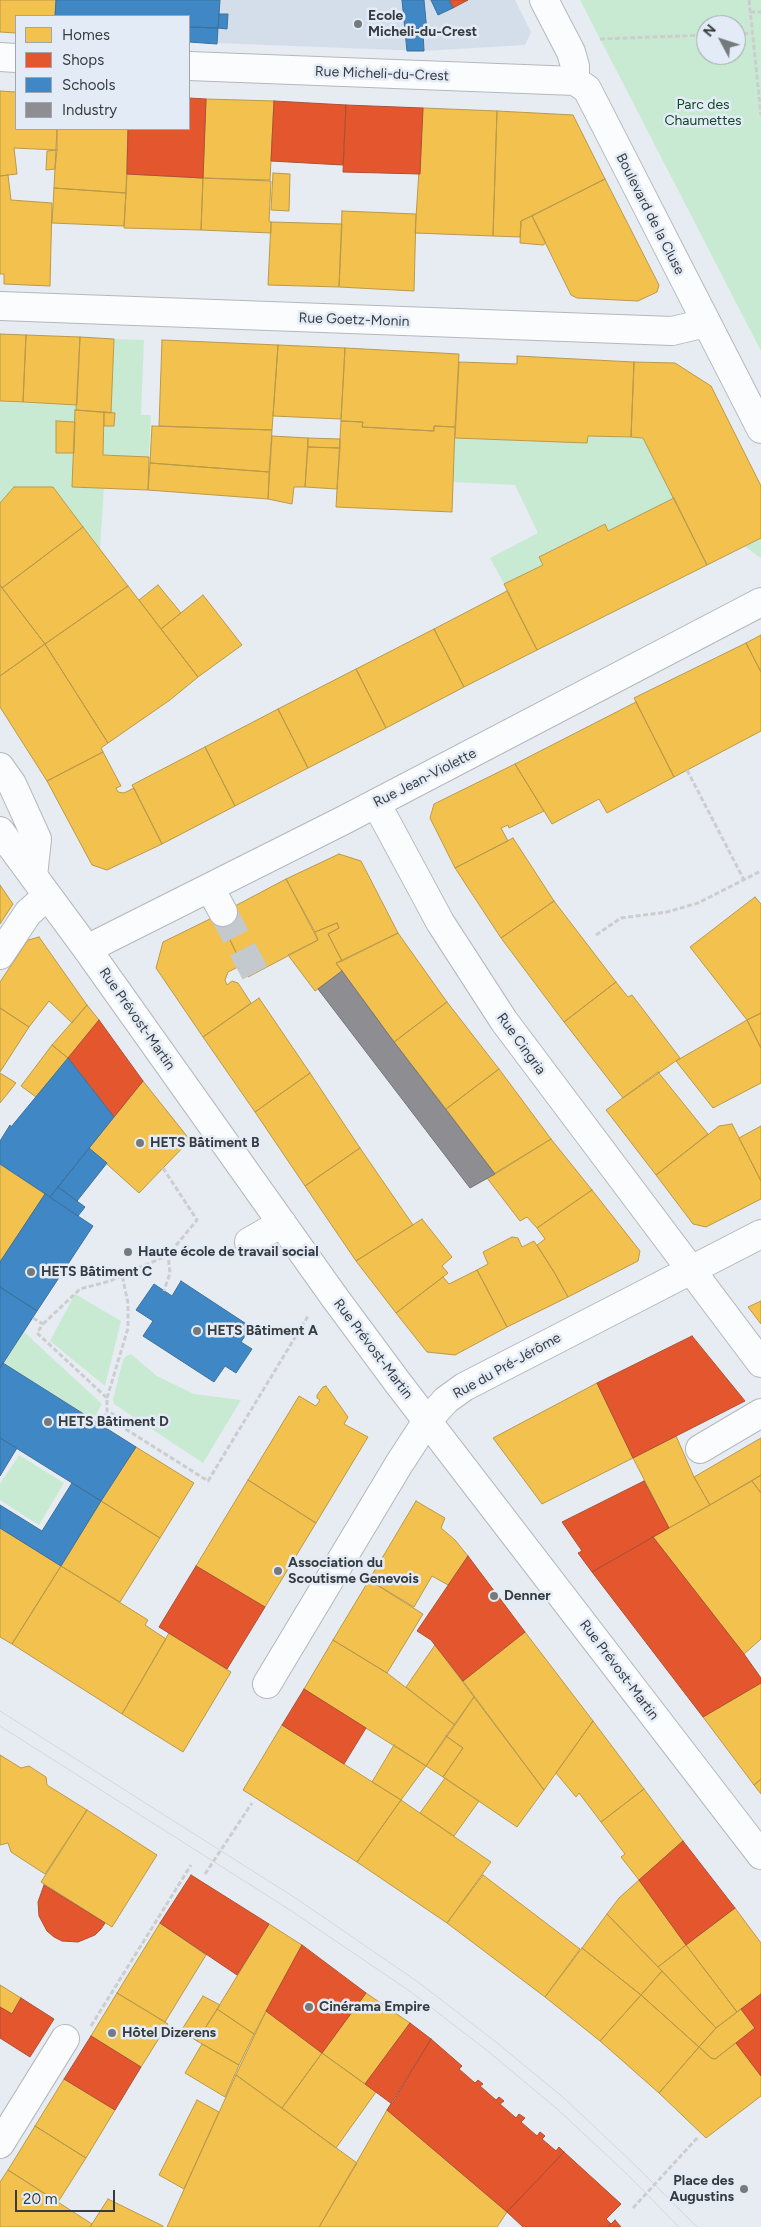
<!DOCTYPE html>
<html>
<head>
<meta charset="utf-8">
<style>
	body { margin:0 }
	#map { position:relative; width:761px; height:2227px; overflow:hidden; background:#e7ecf2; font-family:Figtree,sans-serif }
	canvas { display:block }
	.legend { position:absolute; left:15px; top:15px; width:175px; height:115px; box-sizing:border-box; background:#e3ecf6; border:1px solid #9fa6ad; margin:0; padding:6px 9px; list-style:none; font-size:15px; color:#383c40 }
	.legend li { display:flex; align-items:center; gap:10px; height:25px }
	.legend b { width:25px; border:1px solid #9fa6ad }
	.north { position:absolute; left:696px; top:15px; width:50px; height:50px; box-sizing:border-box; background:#e3ecf6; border:1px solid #9fa6ad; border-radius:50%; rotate:310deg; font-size:14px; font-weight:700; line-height:20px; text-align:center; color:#383c40 }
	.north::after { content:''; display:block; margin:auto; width:18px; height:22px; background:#757a7e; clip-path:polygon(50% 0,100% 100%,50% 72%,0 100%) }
	.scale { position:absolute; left:15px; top:2190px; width:100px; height:22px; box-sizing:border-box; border:2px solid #383c40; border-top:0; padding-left:6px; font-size:15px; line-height:18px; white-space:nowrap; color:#383c40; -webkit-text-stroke:4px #e3ecf6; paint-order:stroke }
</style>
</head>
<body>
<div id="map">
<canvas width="761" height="2227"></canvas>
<ul class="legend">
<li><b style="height:14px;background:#f2c14e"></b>Homes</li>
<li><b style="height:14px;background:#e4572e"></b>Shops</li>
<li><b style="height:14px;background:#3f88c5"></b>Schools</li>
<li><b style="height:14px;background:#8d8d92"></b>Industry</li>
</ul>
<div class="north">N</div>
<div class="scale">20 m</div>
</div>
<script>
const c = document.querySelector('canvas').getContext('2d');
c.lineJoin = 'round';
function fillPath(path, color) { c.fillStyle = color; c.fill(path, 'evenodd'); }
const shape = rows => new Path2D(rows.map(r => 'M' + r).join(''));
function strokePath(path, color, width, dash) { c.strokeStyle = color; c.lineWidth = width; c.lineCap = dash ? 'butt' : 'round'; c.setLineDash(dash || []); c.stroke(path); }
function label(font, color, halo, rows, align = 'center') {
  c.font = font + ' Figtree,sans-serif'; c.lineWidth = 5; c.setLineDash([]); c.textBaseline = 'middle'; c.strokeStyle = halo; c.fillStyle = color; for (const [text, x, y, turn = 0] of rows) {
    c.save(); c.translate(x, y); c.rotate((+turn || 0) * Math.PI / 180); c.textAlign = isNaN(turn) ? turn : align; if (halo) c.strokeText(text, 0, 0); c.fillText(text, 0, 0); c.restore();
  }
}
fillPath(shape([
	[56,0,515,0,531,32,525,45,424,51,189,42,189,16,55,16]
]), '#d4deea');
fillPath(shape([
	[580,0,761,0,761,351],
	[706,25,736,25,736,55,706,55],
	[114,339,144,340,141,415,151,415,149,457,103,455,104,426,114,426,115,413,111,413],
	[0,402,77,405,76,410,104,487,100,549,53,487,14,487,0,503],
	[588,436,643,438,674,498,608,531,605,524,543,565,504,584,490,558,538,533,515,485,453,482,455,438,587,443],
	[761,538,761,558,744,546],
	[75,1294,121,1321,105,1386,50,1341],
	[24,1332,102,1404,93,1420,3,1363],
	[131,1354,157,1376,194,1394,241,1400,203,1463,114,1404,113,1399,123,1360,126,1356],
	[19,1455,64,1483,39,1525,0,1500,0,1484]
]), '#c9ead2');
const homes = shape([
	[0,0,56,0,55,16,16,16,16,33,0,32,0,0],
	[0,91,16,92,16,129,57,129,57,150,14,148,17,174,0,176,0,91],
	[206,99,274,101,270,180,203,178,206,99],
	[423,108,497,111,493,236,415,233,423,108],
	[497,111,573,115,605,179,521,221,520,237,493,236,497,111],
	[57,129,128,129,126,193,54,188,57,129],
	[57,150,55,169,46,170,47,151,57,150],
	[273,173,290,174,289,211,271,210,273,173],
	[127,174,203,178,201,230,124,228,127,174],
	[8,175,11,200,52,203,50,286,4,284,4,274,0,274,0,176,8,175],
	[203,178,271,181,269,221,271,222,271,233,201,230,203,178],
	[605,179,659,285,657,292,638,301,577,298,571,295,532,216,605,179],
	[54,188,126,193,124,226,52,223,54,188],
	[342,211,416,214,414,291,339,287,342,211],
	[532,216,546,243,543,245,520,243,521,221,532,216],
	[271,222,342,224,339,287,268,285,271,222],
	[0,334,26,335,23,402,0,401,0,334],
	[26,335,80,337,77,405,23,402,26,335],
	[80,337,114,339,111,413,76,410,80,337],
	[162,340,278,345,272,430,159,426,162,340],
	[278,345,345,348,341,419,273,416,278,345],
	[345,348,459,354,455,427,434,426,434,431,362,427,363,422,341,421,345,348],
	[517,356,634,362,631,437,588,436,587,443,455,438,459,362,517,364,517,356],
	[634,362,675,363,711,386,761,486,761,538,707,565,643,438,631,437,634,362],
	[75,410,104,412,103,455,149,457,148,490,72,487,75,410],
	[104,412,115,413,114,426,104,426,104,412],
	[56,421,75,422,74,453,56,453,56,421],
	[341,421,363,422,362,427,434,431,434,426,455,427,452,512,336,507,341,421],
	[152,426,272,430,269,472,150,463,152,426],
	[272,436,308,438,305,487,294,487,292,504,268,499,272,436],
	[308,438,340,439,340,448,308,447,308,438],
	[308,447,340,448,337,489,305,487,308,447],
	[150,463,269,472,268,499,148,490,150,463],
	[14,487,53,487,83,527,2,588,0,585,0,503,14,487],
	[674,498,707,565,537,650,504,584,543,565,539,557,605,524,608,531,674,498],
	[83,527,128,586,45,644,2,588,83,527],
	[0,585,45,644,0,676,0,585],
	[158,585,181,613,161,629,139,600,158,585],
	[128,586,198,677,170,700,108,743,45,644,128,586],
	[507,591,537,650,464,687,434,629,507,591],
	[203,595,242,645,198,677,161,629,203,595],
	[434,629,464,687,386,728,356,669,434,629],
	[761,635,761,672,746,643,761,635],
	[746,643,761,672,761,731,674,777,634,698,746,643],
	[45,644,108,743,101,748,103,752,47,781,0,707,0,676,45,644],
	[356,669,386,728,308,768,278,709,356,669],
	[636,702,674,777,607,813,599,799,552,824,515,764,636,702],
	[278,709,308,768,235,806,205,747,278,709],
	[205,747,235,806,162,844,132,785,205,747],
	[103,752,121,786,116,788,118,792,124,793,134,788,162,844,107,870,92,865,47,781,103,752],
	[515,764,544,811,509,828,508,825,501,828,508,841,455,868,430,818,434,804,515,764],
	[513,838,554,901,501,938,455,868,513,838],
	[339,854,361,861,398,933,342,961,328,934,339,928,337,923,315,932,286,879,339,854],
	[286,879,318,940,248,977,218,915,286,879],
	[0,885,13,904,0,924,0,885],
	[755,897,761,904,761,1013,747,1020,690,947,755,897],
	[554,901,616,982,564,1022,501,938,554,901],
	[218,915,242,965,228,972,225,980,227,985,232,981,238,983,251,1003,203,1037,156,968,163,942,218,915],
	[337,923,339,928,328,934,342,961,336,963,342,971,315,991,288,955,318,940,315,932,337,923],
	[398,933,447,1002,394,1042,336,963,398,933],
	[39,937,87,1005,72,1023,49,1001,29,1027,0,1008,0,982,28,940,39,937],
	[616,982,628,997,632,995,680,1058,623,1098,564,1022,616,982],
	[259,998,310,1073,255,1112,203,1037,259,998],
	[447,1002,499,1069,446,1109,394,1042,447,1002],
	[87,1005,99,1020,68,1058,52,1045,87,1005],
	[0,1008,29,1027,0,1072,0,1008],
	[761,1013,761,1048,747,1020,761,1013],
	[747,1020,761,1048,761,1083,713,1108,676,1061,747,1020],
	[52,1045,68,1058,36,1097,21,1086,52,1045],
	[499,1069,551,1139,495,1174,446,1109,499,1069],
	[658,1072,708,1134,656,1175,606,1110,658,1072],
	[0,1073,16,1083,0,1103,0,1073],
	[310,1073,360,1148,305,1186,255,1112,310,1073],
	[143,1081,190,1140,139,1193,89,1148,143,1081],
	[732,1124,761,1181,761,1199,706,1227,693,1224,656,1175,719,1126,732,1124],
	[761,1126,761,1181,739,1138,761,1126],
	[551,1139,592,1190,537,1228,527,1217,520,1221,487,1178,551,1139],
	[360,1148,413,1225,356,1261,305,1186,360,1148],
	[0,1164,45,1194,0,1262,0,1164],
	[592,1190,640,1251,638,1261,568,1297,554,1272,537,1245,545,1239,537,1228,592,1190],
	[422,1219,452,1257,442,1266,448,1273,396,1313,356,1261,422,1219],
	[512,1237,518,1238,522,1247,534,1241,554,1272,568,1297,507,1327,477,1270,488,1264,483,1252,512,1237],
	[477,1270,507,1327,455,1355,427,1352,396,1313,443,1277,449,1284,477,1270],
	[761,1301,761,1324,748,1307,761,1301],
	[597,1383,633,1458,542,1504,493,1438,597,1383],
	[326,1386,348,1417,344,1424,368,1437,316,1523,248,1480,299,1396,316,1406,320,1400,317,1398,317,1395,323,1387,326,1386],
	[676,1436,694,1477,710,1505,669,1528,633,1458,676,1436],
	[761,1438,761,1475,710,1505,694,1477,761,1438],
	[136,1447,194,1483,160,1538,101,1501,136,1447],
	[761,1475,761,1493,752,1481,761,1475],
	[248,1480,316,1523,265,1607,196,1566,248,1480],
	[752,1481,761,1493,761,1639,744,1654,653,1537,752,1481],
	[101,1501,160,1538,120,1602,61,1566,101,1501],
	[416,1501,445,1518,441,1528,455,1540,468,1556,448,1585,432,1576,414,1607,369,1580,416,1501],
	[0,1528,61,1566,12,1644,0,1637,0,1528],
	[61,1566,148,1620,145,1625,166,1639,122,1714,12,1644,61,1566],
	[369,1580,423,1614,387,1673,333,1640,369,1580],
	[525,1632,593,1721,544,1790,463,1681,525,1632],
	[169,1633,231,1672,183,1752,122,1714,169,1633],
	[333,1640,387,1673,455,1725,426,1766,304,1689,333,1640],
	[435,1645,474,1697,455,1725,406,1687,435,1645],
	[761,1683,761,1779,754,1785,703,1717,761,1683],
	[474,1697,544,1790,517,1827,443,1777,463,1748,446,1736,474,1697],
	[593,1721,644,1789,601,1822,579,1793,576,1797,556,1773,593,1721],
	[282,1725,401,1800,357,1862,243,1790,282,1725],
	[446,1736,463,1748,443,1777,426,1766,446,1736],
	[394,1745,426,1766,401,1800,372,1782,394,1745],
	[0,1755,21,1768,29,1766,46,1777,47,1785,87,1810,45,1874,11,1852,8,1843,0,1845,0,1755],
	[445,1778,479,1801,454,1836,420,1813,445,1778],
	[761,1779,761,1794,754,1785,761,1779],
	[644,1789,683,1841,639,1880,621,1857,625,1854,601,1822,644,1789],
	[401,1800,491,1862,447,1923,357,1862,401,1800],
	[87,1810,157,1855,112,1927,41,1882,87,1810],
	[483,1875,580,1949,545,1997,447,1923,483,1875],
	[639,1880,686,1945,658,1967,607,1914,619,1898,639,1880],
	[735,1908,761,1943,761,1994,737,2012,686,1945,735,1908],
	[607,1914,662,1971,641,1995,582,1948,607,1914],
	[160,1923,206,1955,165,2022,117,1993,160,1923],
	[269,1924,302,1945,254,2034,217,2009,269,1924],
	[686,1945,737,2012,716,2028,658,1967,686,1945],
	[582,1948,641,1995,600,2041,545,1997,582,1948],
	[662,1971,716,2028,699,2047,641,1995,662,1971],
	[0,1985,21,1998,12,2014,0,2007,0,1985],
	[117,1993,168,2024,141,2067,91,2036,117,1993],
	[366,1993,410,2023,365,2084,322,2053,366,1993],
	[641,1995,699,2047,659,2093,600,2041,641,1995],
	[203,1996,220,2005,197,2041,181,2031,203,1996],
	[217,2009,254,2034,239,2065,197,2041,217,2009],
	[741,2009,755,2028,715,2059,711,2058,699,2047,716,2028,741,2009],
	[266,2011,322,2053,282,2108,236,2075,266,2011],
	[736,2043,761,2076,761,2096,706,2138,659,2093,699,2047,711,2058,715,2059,736,2043],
	[202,2044,239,2065,225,2097,185,2073,202,2044],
	[322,2053,376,2092,336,2148,282,2108,322,2053],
	[236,2075,357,2163,319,2227,167,2227,236,2075],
	[64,2079,115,2110,86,2158,35,2126,64,2079],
	[197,2100,219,2112,184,2189,159,2175,197,2100],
	[387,2110,507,2212,497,2227,319,2227,387,2110],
	[35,2126,86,2158,58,2202,8,2170,35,2126],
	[8,2170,92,2224,90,2227,0,2227,0,2182,8,2170],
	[108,2199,163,2226,163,2227,90,2227,108,2199]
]);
fillPath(homes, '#f2c14e');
strokePath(homes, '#ba994a', 1);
const shops = shape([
	[449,0,468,0,453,8,449,0],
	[189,98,206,99,203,178,127,174,128,129,189,129,189,98],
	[274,101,346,105,343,165,271,161,274,101],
	[346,105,423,108,420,174,343,172,346,105],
	[99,1020,143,1081,114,1117,68,1058,99,1020],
	[692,1336,745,1401,633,1458,597,1383,692,1336],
	[644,1481,669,1528,592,1572,578,1553,582,1551,562,1522,644,1481],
	[653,1537,744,1654,761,1678,761,1683,703,1717,592,1572,653,1537],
	[468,1556,525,1632,463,1681,431,1640,417,1631,468,1556],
	[196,1566,265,1607,227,1669,159,1627,196,1566],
	[304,1689,366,1728,344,1764,282,1725,304,1689],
	[683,1841,735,1908,686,1945,639,1880,683,1841],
	[191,1875,269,1924,237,1975,160,1923,191,1875],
	[44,1885,105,1923,101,1929,95,1935,78,1942,62,1941,54,1937,47,1931,39,1916,38,1902,44,1885],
	[302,1945,366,1993,322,2053,266,2011,302,1945],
	[761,1994,761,2076,736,2043,755,2028,741,2009,761,1994],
	[21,1998,54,2019,30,2057,0,2038,0,2007,12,2014,21,1998],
	[410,2023,431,2039,392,2104,365,2084,410,2023],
	[91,2036,141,2067,115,2110,64,2079,91,2036],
	[431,2039,462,2066,459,2069,475,2083,478,2080,483,2084,480,2086,496,2100,499,2097,504,2101,500,2104,516,2118,519,2114,525,2118,521,2122,537,2136,540,2132,545,2136,542,2139,556,2151,559,2147,564,2152,507,2212,387,2110,431,2039],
	[564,2152,621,2204,606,2219,611,2224,607,2227,523,2227,507,2212,564,2152],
	[615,2220,621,2227,607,2227,611,2224,615,2220]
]);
fillPath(shops, '#e4572e');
strokePath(shops, '#b04f33', 1);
const schools = shape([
	[56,0,220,0,218,28,189,27,189,16,55,16,56,0],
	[402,0,424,0,427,32,423,32,424,51,407,51,402,0],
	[431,0,449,0,453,8,438,15,431,0],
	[219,14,228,14,227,29,218,28,219,14],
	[189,27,218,28,217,44,189,42,189,27],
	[68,1058,114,1117,50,1197,0,1164,0,1141,10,1125,11,1127,68,1058],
	[89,1148,107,1163,77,1201,58,1187,89,1148],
	[58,1187,85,1207,78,1216,50,1197,58,1187],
	[45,1194,93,1226,37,1311,0,1287,0,1262,45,1194],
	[181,1281,251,1327,241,1342,252,1349,236,1373,225,1366,214,1382,143,1336,153,1321,136,1310,154,1284,172,1296,181,1281],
	[0,1287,37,1311,0,1368,0,1287],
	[3,1363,136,1447,101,1501,0,1438,0,1368,3,1363],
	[0,1438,17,1448,0,1476,0,1438],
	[72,1483,101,1501,61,1566,0,1528,0,1505,42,1531,72,1483]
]);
fillPath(schools, '#3f88c5');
strokePath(schools, '#3d719d', 1);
const industry = shape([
	[342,971,394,1042,495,1174,470,1188,318,989,342,971]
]);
fillPath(industry, '#8d8d92');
strokePath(industry, '#747579', 1);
strokePath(shape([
	[223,912,255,973]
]), '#c4c9ce', 28, [28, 14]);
const minor = shape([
	[544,0,571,52,575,66,575,81],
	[0,57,16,58],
	[189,66,575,81],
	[575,81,587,89,761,429],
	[0,306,672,331,706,323],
	[0,767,12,784,37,839,33,876],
	[376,803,440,922,504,1021,761,1363],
	[0,831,87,949,335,1298,398,1383,761,1855],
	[210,888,223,912],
	[87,949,344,820,761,602],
	[0,955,28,913,47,896],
	[249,1242,282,1223],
	[700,1449,761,1413],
	[267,1684,399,1464,427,1421,446,1400,464,1387,761,1234],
	[0,2144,65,2039]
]);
strokePath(minor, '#b4b8bc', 30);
strokePath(shape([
	[749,0,761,115],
	[750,12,761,12],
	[736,34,753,33],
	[600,39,706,35],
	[687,770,744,880],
	[596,935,621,918,667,912,698,903,761,871],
	[163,1168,197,1220,168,1255,170,1273,164,1291],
	[33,1318,43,1324,37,1333,107,1398,107,1411,116,1416,124,1428,208,1481,308,1316],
	[43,1324,80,1289,110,1281,168,1255],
	[107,1398,128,1328,128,1303,122,1275],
	[100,1425,107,1411],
	[205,1874,252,1803],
	[91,2026,191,1865],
	[633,2208,698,2137]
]), '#cccdcf', 3, [5, 2.5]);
strokePath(minor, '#fbfcfd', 28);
strokePath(shape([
	[0,1711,297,1899,418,1982,496,2042,565,2099,636,2166,697,2227],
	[0,1726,290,1910,411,1992,489,2052,556,2108,628,2175,679,2227]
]), '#d5d7d8', 1);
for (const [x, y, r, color] of [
	[358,24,5,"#757a7e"],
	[140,1143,5,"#757a7e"],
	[128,1252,5,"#757a7e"],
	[31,1272,5,"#757a7e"],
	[197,1331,5,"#757a7e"],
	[48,1422,5,"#757a7e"],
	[278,1571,5,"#757a7e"],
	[494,1596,5,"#757a7e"],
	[309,2007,5,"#757a7e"],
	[112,2033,5,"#757a7e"],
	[744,2189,5,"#757a7e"]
]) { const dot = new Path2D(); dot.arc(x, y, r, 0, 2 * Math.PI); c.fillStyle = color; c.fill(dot); strokePath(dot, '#e3ecf6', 2); }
label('bold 14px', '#383c40', '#e3ecf6', [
	["Ecole",368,16],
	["Micheli-du-Crest",368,32],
	["HETS Bâtiment B",150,1143],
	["Haute école de travail social",138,1252],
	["HETS Bâtiment C",41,1272],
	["HETS Bâtiment A",207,1331],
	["HETS Bâtiment D",58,1422],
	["Association du",288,1563],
	["Scoutisme Genevois",288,1579],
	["Denner",504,1596],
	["Cinérama Empire",319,2007],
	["Hôtel Dizerens",122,2033],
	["Place des",734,2181,"right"],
	["Augustins",734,2197,"right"]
], 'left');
label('14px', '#383c40', '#e3ecf6', [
	["Rue Micheli-du-Crest",382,74,2],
	["Boulevard de la Cluse",650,214,63],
	["Rue Goetz-Monin",354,320,2],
	["Rue Jean-Violette",425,778,-27],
	["Rue Prévost-Martin",137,1019,55],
	["Rue Cingria",521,1044,54],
	["Rue Prévost-Martin",373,1349,53],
	["Rue du Pré-Jérôme",507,1366,-29],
	["Rue Prévost-Martin",619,1670,53]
]);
label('14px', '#0d4a1d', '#e3ecf6', [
	["Parc des",703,105],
	["Chaumettes",703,121]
]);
</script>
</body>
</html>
